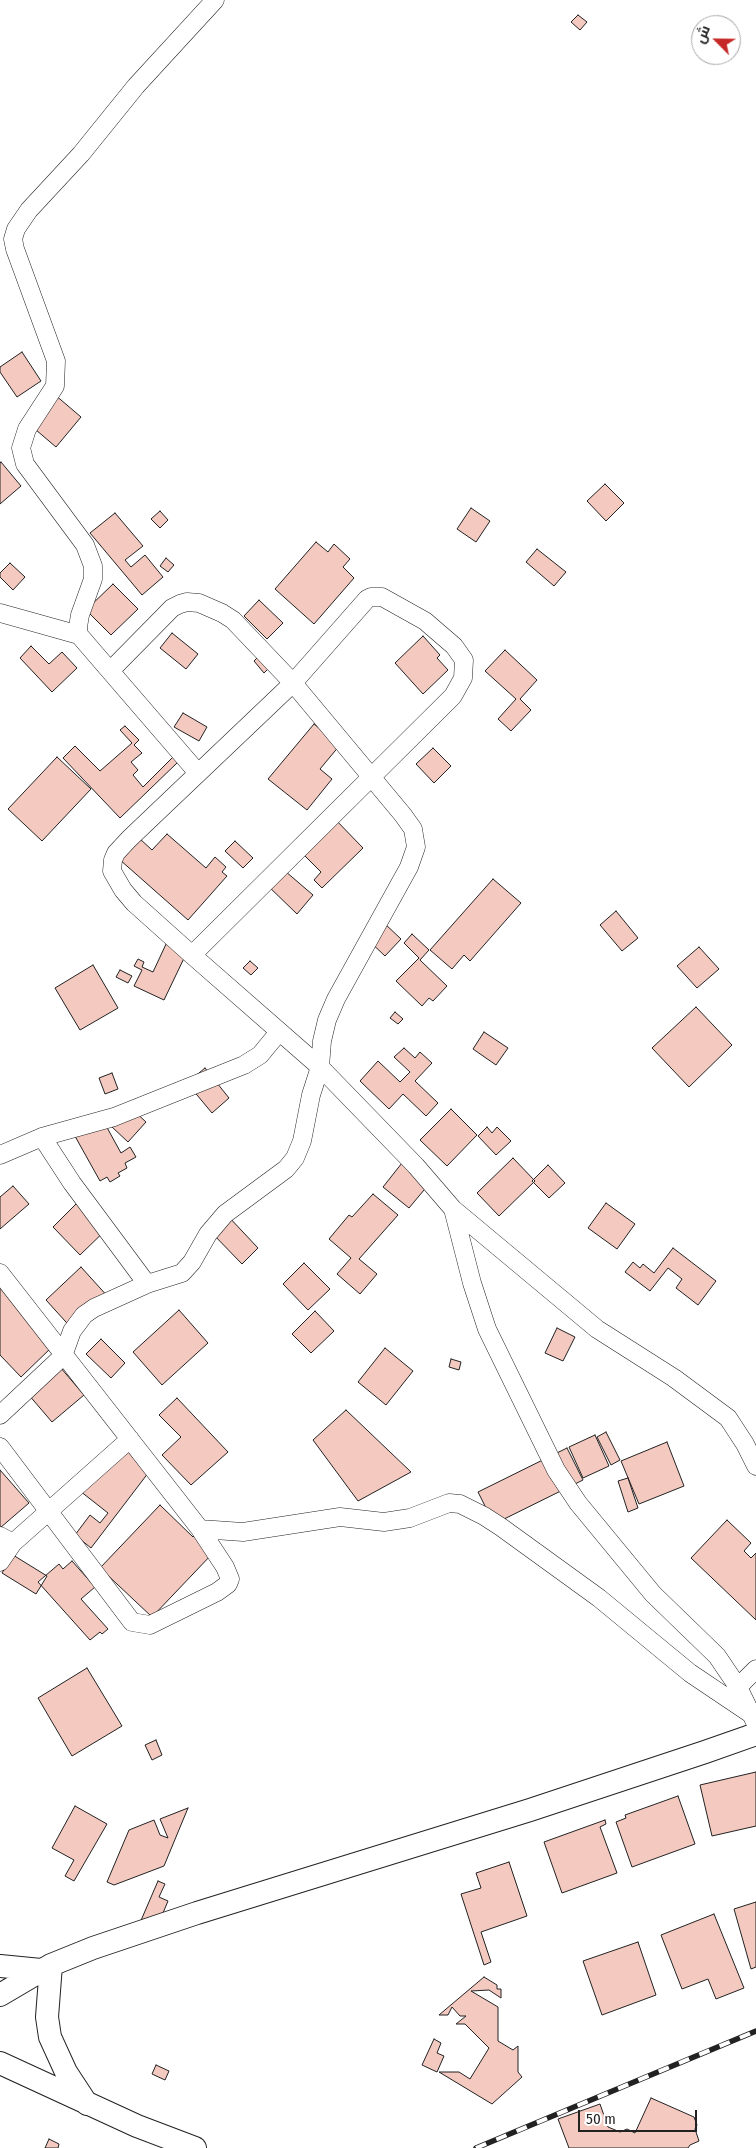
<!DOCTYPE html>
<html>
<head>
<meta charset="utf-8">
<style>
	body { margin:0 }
	#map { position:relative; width:756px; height:2148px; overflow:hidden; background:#fff; font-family:"Fira Sans Condensed",Cairo,sans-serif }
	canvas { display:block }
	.north { position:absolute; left:691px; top:15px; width:50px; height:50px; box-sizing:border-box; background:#fff; border:1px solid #a7a7a7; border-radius:50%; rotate:293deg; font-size:14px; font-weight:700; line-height:20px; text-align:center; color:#222 }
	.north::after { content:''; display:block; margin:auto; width:18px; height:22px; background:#c62828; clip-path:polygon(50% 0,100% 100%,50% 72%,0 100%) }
	.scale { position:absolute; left:578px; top:2110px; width:119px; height:22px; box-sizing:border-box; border:2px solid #222; border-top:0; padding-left:6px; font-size:15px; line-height:18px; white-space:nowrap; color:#222; -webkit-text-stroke:4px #fff; paint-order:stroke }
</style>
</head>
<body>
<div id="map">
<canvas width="756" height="2148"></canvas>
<div class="north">ش</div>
<div class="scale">50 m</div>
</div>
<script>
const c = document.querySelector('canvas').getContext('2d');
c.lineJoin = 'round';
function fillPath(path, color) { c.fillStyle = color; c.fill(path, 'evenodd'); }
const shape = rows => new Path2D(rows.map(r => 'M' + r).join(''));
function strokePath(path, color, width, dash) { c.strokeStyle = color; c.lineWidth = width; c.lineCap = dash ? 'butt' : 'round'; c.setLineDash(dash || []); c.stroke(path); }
const building = shape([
	[578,15,587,22,580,30,571,22,578,15],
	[22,352,41,381,17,397,0,372,0,367,22,352],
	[54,394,81,417,56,447,29,424,54,394],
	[1,462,21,486,0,504,0,463,1,462],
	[605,484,624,503,606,521,587,501,605,484],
	[471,508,490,521,476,542,457,529,471,508],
	[160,511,168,520,160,528,151,519,160,511],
	[115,513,143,546,125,560,131,567,145,555,163,577,142,595,90,533,115,513],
	[316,542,328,552,334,544,350,559,343,567,354,578,314,624,275,589,316,542],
	[537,549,566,572,554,586,526,562,537,549],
	[166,558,174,565,168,572,160,566,166,558],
	[10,563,25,577,13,590,0,577,0,573,10,563],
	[113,584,138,609,111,635,86,610,113,584],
	[259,600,283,623,267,639,244,616,259,600],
	[172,633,198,654,186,669,160,648,172,633],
	[423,636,440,655,437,658,448,670,423,694,395,663,423,636],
	[31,646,49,664,62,652,77,668,52,692,20,658,31,646],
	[505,650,537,680,520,699,531,710,511,731,498,719,516,699,485,671,505,650],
	[260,655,271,666,264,673,254,661,260,655],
	[183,713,207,727,199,741,174,727,183,713],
	[314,724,340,745,320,769,332,779,307,810,268,779,314,724],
	[125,726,139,740,134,745,142,753,131,762,138,770,133,775,143,787,173,757,178,762,120,818,63,758,75,746,100,771,132,743,120,730,125,726],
	[433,748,451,766,434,783,416,764,433,748],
	[57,757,91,789,42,841,8,809,57,757],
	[332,816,363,848,322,888,314,880,321,872,297,848,332,816],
	[167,834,206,868,215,857,226,867,222,872,227,876,188,920,119,859,139,838,152,850,167,834],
	[235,841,253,858,243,868,225,851,235,841],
	[278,865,313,895,297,914,264,882,278,865],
	[493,879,521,903,470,961,464,955,452,969,430,950,493,879],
	[616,911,638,938,622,951,600,925,616,911],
	[383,922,401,939,385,956,367,939,383,922],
	[412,934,429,950,420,960,447,986,433,1001,429,998,422,1006,396,981,419,958,404,943,412,934],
	[167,942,187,952,164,1000,134,986,142,970,134,966,138,959,144,962,142,967,153,972,167,942],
	[699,947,719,969,697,988,677,966,699,947],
	[250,961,258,968,251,975,243,968,250,961],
	[93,965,118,1008,80,1030,55,988,93,965],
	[120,970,132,976,128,983,116,977,120,970],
	[696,1007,732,1045,689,1087,652,1048,696,1007],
	[395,1012,403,1019,398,1024,390,1018,395,1012],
	[484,1032,508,1048,496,1065,473,1049,484,1032],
	[404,1048,415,1058,420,1052,432,1063,415,1081,438,1103,426,1116,403,1094,389,1109,360,1081,378,1061,400,1082,410,1072,394,1057,404,1048],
	[205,1068,229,1098,212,1113,187,1083,205,1068],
	[112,1073,118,1089,105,1094,99,1078,112,1073],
	[451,1109,477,1135,447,1166,420,1140,451,1109],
	[133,1110,146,1122,128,1142,112,1127,121,1117,133,1110],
	[99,1113,121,1153,130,1147,136,1157,125,1163,127,1168,118,1173,120,1176,110,1182,107,1177,100,1181,71,1129,99,1113],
	[487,1127,492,1133,497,1127,511,1141,496,1155,478,1136,487,1127],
	[513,1158,535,1181,499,1216,477,1193,513,1158],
	[402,1163,429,1184,409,1208,383,1187,402,1163],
	[548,1165,565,1183,549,1198,532,1181,548,1165],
	[13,1186,29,1204,0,1229,0,1197,13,1186],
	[373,1194,398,1215,359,1259,377,1274,360,1294,337,1274,351,1258,329,1239,349,1215,352,1217,373,1194],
	[85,1195,113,1223,80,1255,53,1227,85,1195],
	[606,1203,635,1224,617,1249,588,1228,606,1203],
	[227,1215,258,1248,242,1264,210,1231,227,1215],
	[673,1248,716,1281,698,1305,676,1288,682,1279,668,1268,650,1291,625,1272,633,1262,640,1268,643,1264,654,1273,673,1248],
	[304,1263,330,1289,308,1310,283,1284,304,1263],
	[81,1267,110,1299,75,1332,46,1300,81,1267],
	[0,1271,53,1346,21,1377,0,1355,0,1271],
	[179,1310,208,1343,162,1385,133,1352,179,1310],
	[315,1311,334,1331,311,1353,292,1334,315,1311],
	[557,1328,575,1337,563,1361,545,1353,557,1328],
	[101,1339,125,1363,111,1378,86,1354,101,1339],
	[385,1348,413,1371,386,1405,358,1382,385,1348],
	[451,1359,461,1362,459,1370,449,1367,451,1359],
	[60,1367,84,1395,52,1422,28,1394,60,1367],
	[177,1398,228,1452,191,1485,162,1455,181,1437,159,1415,177,1398],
	[346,1410,411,1472,358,1501,313,1440,346,1410],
	[606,1432,620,1460,611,1465,597,1437,606,1432],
	[595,1435,609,1466,583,1478,569,1447,595,1435],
	[120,1438,155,1464,91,1548,75,1535,90,1515,100,1523,108,1513,80,1491,120,1438],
	[667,1442,684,1486,639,1504,621,1461,667,1442],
	[567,1448,583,1480,494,1524,478,1492,567,1448],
	[0,1470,29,1503,0,1528,0,1470],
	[628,1478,638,1508,628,1512,618,1481,628,1478],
	[160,1505,193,1537,201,1528,213,1553,152,1617,100,1568,160,1505],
	[727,1520,751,1543,744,1551,751,1558,756,1553,756,1620,691,1558,727,1520],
	[13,1555,47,1576,36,1594,2,1573,13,1555],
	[72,1561,95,1587,81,1599,108,1629,102,1634,100,1632,90,1640,38,1582,59,1564,63,1569,72,1561],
	[87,1668,122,1726,72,1756,38,1698,87,1668],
	[156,1740,162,1755,152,1760,145,1745,156,1740],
	[756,1772,756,1826,712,1836,700,1785,756,1772],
	[678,1796,695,1844,632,1867,616,1822,626,1818,625,1815,678,1796],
	[75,1806,107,1824,74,1881,65,1876,74,1860,52,1848,75,1806],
	[188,1808,164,1866,114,1885,107,1882,129,1830,154,1820,160,1835,168,1838,160,1819,188,1808],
	[605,1820,606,1824,600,1827,617,1873,562,1893,544,1842,605,1820],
	[509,1862,527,1916,481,1932,491,1962,484,1965,461,1894,481,1888,476,1873,509,1862],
	[158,1881,165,1884,159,1897,168,1901,155,1932,139,1925,158,1881],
	[756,1902,756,1967,751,1969,734,1909,756,1902],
	[714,1914,744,1988,716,1999,708,1979,682,1989,661,1935,714,1914],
	[638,1942,656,1995,602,2015,583,1961,638,1942],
	[484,1977,497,1985,497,1989,501,1989,501,1998,489,1990,471,1991,498,2007,498,2041,513,2050,518,2046,518,2072,522,2077,492,2104,439,2072,459,2072,470,2079,489,2048,465,2024,456,2024,466,2016,460,2016,452,2007,448,2015,439,2015,484,1977],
	[434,2039,441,2043,437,2053,444,2056,437,2072,422,2065,434,2039],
	[156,2065,169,2071,165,2080,152,2074,156,2065],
	[651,2098,694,2117,697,2125,695,2129,699,2141,690,2145,688,2148,569,2148,558,2119,600,2104,608,2127,620,2132,627,2129,635,2133,651,2098],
	[49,2139,59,2144,58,2148,45,2148,49,2139]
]);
fillPath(building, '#f3c9c0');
strokePath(building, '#222', 1);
const minor = shape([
	[0,613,79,635],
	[198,773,79,635,78,627,80,615,93,579,93,566,85,545,25,464,21,448,27,429,55,386,56,361,15,249,13,239,16,229,29,210,81,154,136,86,215,0],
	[192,955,453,696,463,678,464,660,454,646,425,621,382,597,371,597,367,599,293,683,129,839,116,853,113,860,112,871,123,890,134,903,192,955,320,1067,416,1166,453,1209,472,1283,487,1329,556,1470,578,1503,653,1594,717,1656,738,1687,756,1724],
	[42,1137,72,1183,147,1284],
	[0,1155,42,1137,114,1117,244,1065,260,1055,279,1032],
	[453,1209,597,1329,674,1378,728,1418,745,1444,756,1466],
	[0,1273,200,1529,225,1567,230,1579,228,1584,217,1592,150,1625,132,1622,0,1447],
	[0,1415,63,1356,72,1331,84,1315,94,1308,147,1284,182,1273,192,1262,208,1234,225,1214,286,1169,295,1158,302,1141,311,1095,320,1067,322,1041,327,1020,336,999,409,867,416,847,413,829,403,815,293,683,233,620,222,613,199,603,187,602,180,604,172,608,110,671],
	[200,1529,243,1532,340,1517,384,1522,410,1518,449,1503,460,1504,484,1516,501,1527,599,1598,690,1673,751,1714],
	[0,1536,13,1543,0,1562],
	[13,1543,130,1439],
	[738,1687,756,1669]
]);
const major = shape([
	[51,1965,47,2017,50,2037,66,2072,87,2104],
	[0,1966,41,1970],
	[0,1995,51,1965,93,1948,197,1913,530,1810,705,1752,756,1734],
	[0,2063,137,2126,195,2148]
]);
strokePath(minor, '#222', 19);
strokePath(major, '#222', 24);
strokePath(minor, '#fff', 18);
strokePath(major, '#fff', 22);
const rail = shape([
	[476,2148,756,2031]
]);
strokePath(rail, '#222', 5.5);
strokePath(rail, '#fff', 4, [11]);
</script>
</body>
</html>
